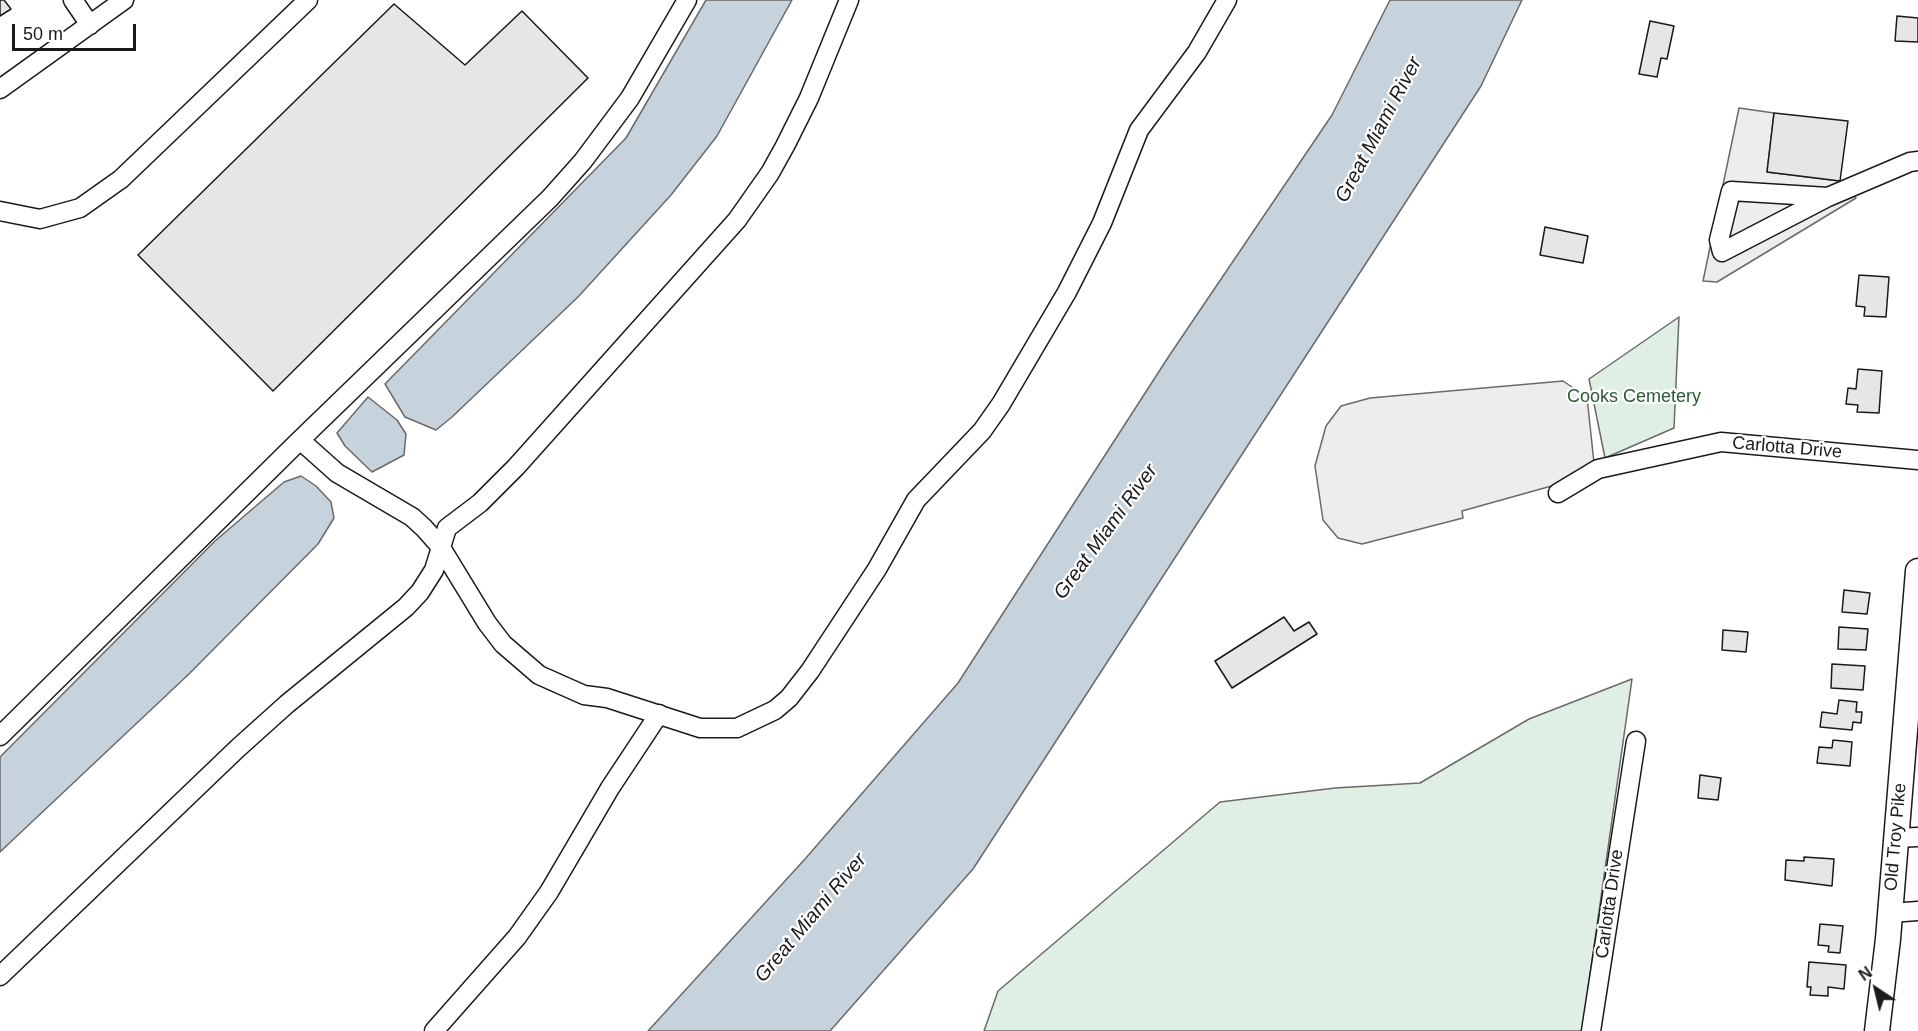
<!DOCTYPE html>
<html>
<head>
<meta charset="utf-8">
<style>
	body { margin:0 }
	#map { position:relative; width:1918px; height:1031px; overflow:hidden; background:#fff; font-family:Arial,sans-serif }
	canvas { display:block }
	.north { position:absolute; left:1846px; top:959px; width:60px; height:60px; -webkit-text-stroke:4px #fff; paint-order:stroke; rotate:325deg; font-size:16px; font-weight:700; line-height:24px; text-align:center; color:#1a1a1a }
	.north::after { content:''; display:block; margin:auto; width:21px; height:27px; background:#1a1a1a; clip-path:polygon(50% 0,100% 100%,50% 72%,0 100%) }
	.scale { position:absolute; left:12px; top:24px; width:124px; height:27px; box-sizing:border-box; border:3px solid #1a1a1a; border-top:0; padding-left:8px; font-size:18px; line-height:21px; white-space:nowrap; color:#1a1a1a; -webkit-text-stroke:4px #fff; paint-order:stroke }
</style>
</head>
<body>
<div id="map">
<canvas width="1918" height="1031"></canvas>
<div class="north">N</div>
<div class="scale">50 m</div>
</div>
<script>
const c = document.querySelector('canvas').getContext('2d');
c.lineJoin = 'round';
function fillPath(path, color) { c.fillStyle = color; c.fill(path, 'evenodd'); }
const shape = rows => new Path2D(rows.map(r => 'M' + r).join(''));
function strokePath(path, color, width, dash) { c.strokeStyle = color; c.lineWidth = width; c.lineCap = dash ? 'butt' : 'round'; c.setLineDash(dash || []); c.stroke(path); }
function label(font, color, halo, rows, align = 'center') {
  c.font = font + ' Arial,sans-serif'; c.lineWidth = 4.5; c.setLineDash([]); c.textBaseline = 'middle'; c.strokeStyle = halo; c.fillStyle = color; for (const [text, x, y, turn = 0] of rows) {
    c.save(); c.translate(x, y); c.rotate((+turn || 0) * Math.PI / 180); c.textAlign = isNaN(turn) ? turn : align; if (halo) c.strokeText(text, 0, 0); c.fillText(text, 0, 0); c.restore();
  }
}
const green = shape([
	[1679,317,1674,428,1605,458,1589,379,1679,317],
	[1632,679,1582,1031,984,1031,998,991,1220,802,1335,788,1420,783,1529,719,1632,679]
]);
fillPath(green, '#e0efe3');
strokePath(green, '#6a6a6a', 1.5);
const parking = shape([
	[1739,108,1774,113,1767,172,1840,181,1856,198,1717,282,1703,281,1739,108],
	[1563,381,1587,397,1594,463,1555,485,1462,511,1463,518,1362,544,1338,538,1323,520,1315,466,1326,426,1341,406,1370,398,1563,381]
]);
fillPath(parking, '#ededed');
strokePath(parking, '#6a6a6a', 1.5);
const water = shape([
	[706,0,792,0,717,136,671,195,578,297,452,417,436,430,405,417,385,384,626,138,706,0],
	[1390,0,1522,0,1481,86,973,869,830,1031,648,1031,805,859,958,683,1169,356,1332,115,1390,0],
	[368,397,397,420,406,434,404,455,372,472,345,446,337,433,368,397],
	[301,476,316,486,331,502,334,518,318,544,190,673,0,852,0,757,215,541,284,482,301,476]
]);
fillPath(water, '#c6d2dc');
strokePath(water, '#6a6a6a', 1.5);
const building = shape([
	[0,0,4,0,11,9,0,16,0,0],
	[394,4,465,65,522,11,588,78,273,391,138,255,394,4],
	[1897,16,1918,18,1918,42,1895,41,1897,16],
	[1650,21,1674,26,1667,59,1661,58,1657,77,1639,74,1650,21],
	[1774,113,1848,121,1840,181,1767,172,1774,113],
	[1545,227,1588,236,1583,263,1540,255,1545,227],
	[1859,275,1889,277,1886,317,1864,316,1865,307,1856,306,1859,275],
	[1858,369,1882,371,1879,413,1857,412,1858,405,1846,404,1848,388,1856,389,1858,369],
	[1844,590,1870,593,1867,614,1842,612,1844,590],
	[1284,617,1294,631,1309,622,1317,634,1232,688,1215,661,1284,617],
	[1839,627,1868,629,1866,650,1838,649,1839,627],
	[1723,630,1748,632,1746,652,1722,650,1723,630],
	[1832,664,1865,666,1863,690,1831,688,1832,664],
	[1839,700,1857,702,1856,712,1862,712,1861,723,1853,722,1852,730,1820,727,1822,712,1837,714,1839,700],
	[1833,740,1852,742,1850,766,1817,763,1819,747,1832,748,1833,740],
	[1700,775,1721,778,1718,800,1698,798,1700,775],
	[1804,857,1834,859,1832,886,1785,880,1786,860,1804,861,1804,857],
	[1820,924,1843,926,1840,953,1828,952,1829,946,1818,945,1820,924],
	[1809,962,1846,965,1844,989,1828,987,1828,996,1810,995,1811,987,1807,987,1809,962]
]);
fillPath(building, '#e6e6e6');
strokePath(building, '#1a1a1a', 1.5);
const minor = shape([
	[73,0,90,25],
	[0,89,124,0],
	[1828,197,1731,191,1719,240,1722,252,1828,197,1910,162,1918,161],
	[0,211,40,219,80,208,121,179,308,0],
	[300,440,550,198,583,161,630,98,687,0],
	[1558,493,1598,469,1721,442,1918,460],
	[0,736,300,440,337,473,412,517,424,528,440,546,487,623,503,644,539,675,584,695,607,698,700,728,737,728,775,710,789,698,810,671,877,569,916,500,982,431,1001,404,1067,292,1102,223,1139,130,1197,52,1227,0],
	[1895,838,1918,837],
	[1890,913,1918,911],
	[0,976,238,748,287,704,406,607,420,592,434,570,447,528,480,503,516,467,737,220,770,173,785,146,809,98,849,0],
	[434,1031,517,937,549,892,610,788,659,714],
	[1591,1031,1636,741]
]);
const major = shape([
	[1877,1031,1888,939,1918,571]
]);
strokePath(minor, '#1a1a1a', 21);
strokePath(major, '#1a1a1a', 27);
strokePath(minor, '#fff', 18);
strokePath(major, '#fff', 24);
label('18px', '#2b5a34', '#fff', [
	["Cooks Cemetery",1634,397]
]);
label('18px', '#1a1a1a', '#fff', [
	["Carlotta Drive",1787,448,5],
	["Old Troy Pike",1896,837,-85],
	["Carlotta Drive",1610,904,-82]
]);
label('italic 20px', '#1a1a1a', '#fff', [
	["Great Miami River",1379,130,-62],
	["Great Miami River",1106,532,-54],
	["Great Miami River",811,918,-50]
]);
</script>
</body>
</html>
